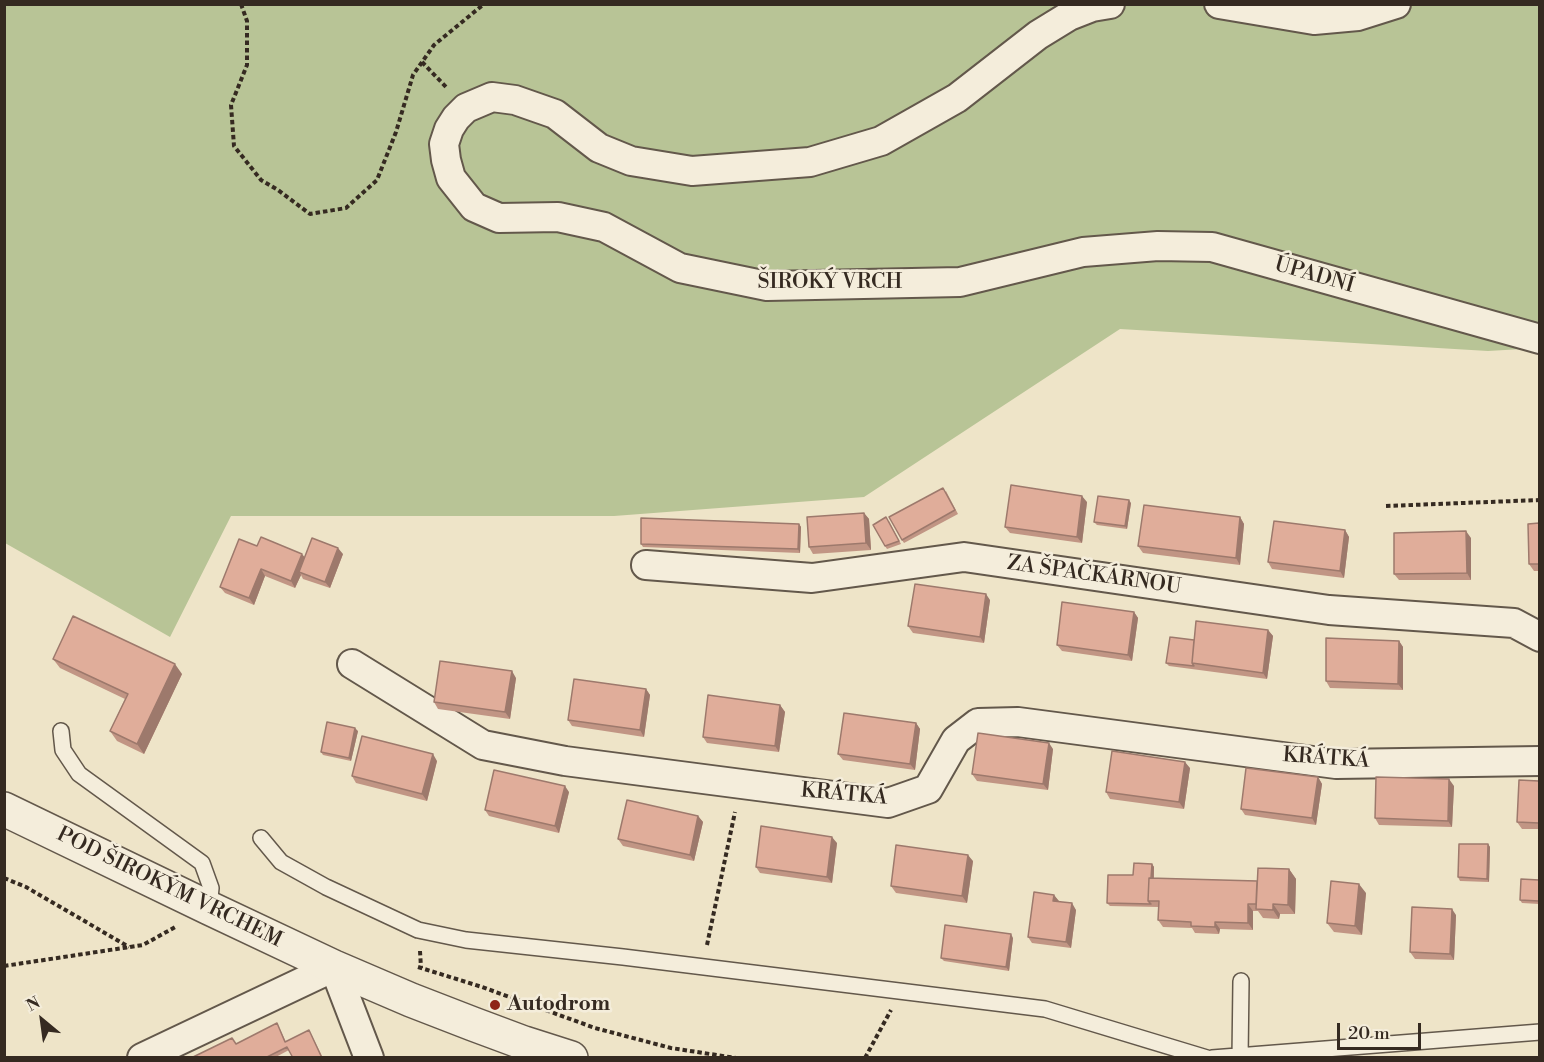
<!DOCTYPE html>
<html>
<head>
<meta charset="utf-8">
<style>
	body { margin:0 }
	#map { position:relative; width:1544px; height:1062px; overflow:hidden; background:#eee4c8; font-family:"Libre Bodoni",serif }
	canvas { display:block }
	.frame { position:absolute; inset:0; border:6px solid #352a21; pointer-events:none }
	.north { position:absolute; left:12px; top:990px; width:60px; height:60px; -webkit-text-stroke:4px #f4eddb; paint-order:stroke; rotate:331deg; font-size:16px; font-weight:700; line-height:24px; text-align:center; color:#352a21 }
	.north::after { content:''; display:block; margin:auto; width:21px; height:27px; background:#352a21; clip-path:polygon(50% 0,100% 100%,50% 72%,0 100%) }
	.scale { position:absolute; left:1337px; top:1023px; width:84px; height:27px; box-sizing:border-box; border:3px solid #352a21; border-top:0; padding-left:8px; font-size:18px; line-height:21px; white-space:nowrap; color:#352a21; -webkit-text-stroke:4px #f4eddb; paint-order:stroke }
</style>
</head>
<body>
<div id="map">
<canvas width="1544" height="1062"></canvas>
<div class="frame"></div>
<div class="north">N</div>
<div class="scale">20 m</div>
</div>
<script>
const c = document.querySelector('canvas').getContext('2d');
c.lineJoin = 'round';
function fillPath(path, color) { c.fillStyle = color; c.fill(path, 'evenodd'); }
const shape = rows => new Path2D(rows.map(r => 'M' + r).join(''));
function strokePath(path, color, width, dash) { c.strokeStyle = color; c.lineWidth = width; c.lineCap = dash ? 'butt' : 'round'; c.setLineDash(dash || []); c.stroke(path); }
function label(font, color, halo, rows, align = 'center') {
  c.font = font + ' "Libre Bodoni",serif'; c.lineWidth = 5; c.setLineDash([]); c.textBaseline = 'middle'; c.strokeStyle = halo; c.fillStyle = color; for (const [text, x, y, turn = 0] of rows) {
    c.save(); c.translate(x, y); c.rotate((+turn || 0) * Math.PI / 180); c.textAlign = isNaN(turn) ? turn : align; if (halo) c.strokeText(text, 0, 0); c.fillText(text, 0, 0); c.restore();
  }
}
fillPath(shape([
	[5,5,1539,5,1539,348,1488,351,1120,329,864,497,614,516,231,516,170,637,5,543]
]), '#b8c496');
const service = shape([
	[61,731,63,750,79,774,202,863,211,888,209,908],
	[261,838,281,862,326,887,418,930,466,940,623,957,1045,1009,1207,1058],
	[1212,1058,1540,1032],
	[1240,1058,1241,981]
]);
const minor = shape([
	[1110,4,1092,7,1069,16,1038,35,957,98,881,141,810,162,692,171,631,161,599,148,555,114,515,100,492,97,466,108,456,118,449,129,444,144,446,160,451,178,474,207,499,218,558,217,604,227,680,268,767,286,960,282,1083,252,1158,246,1212,247,1540,339],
	[1219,4,1314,20,1358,16,1396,4],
	[646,565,812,578,964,557,1329,610,1514,623,1540,637],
	[352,664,483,745,565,761,888,803,928,789,956,740,978,723,1018,722,1336,764,1540,761],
	[142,1058,334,967,369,1058]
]);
const tertiary = shape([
	[4,809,209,908,334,967,411,1000,473,1024,524,1043,571,1058]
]);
strokePath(service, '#63584b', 18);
strokePath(minor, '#63584b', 32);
strokePath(tertiary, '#63584b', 36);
strokePath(shape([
	[241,4,247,21,247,65,231,105,234,146,261,180,278,190,310,214,346,208,377,180,396,132,413,75,434,45,484,4],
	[422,62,447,88],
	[1386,506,1540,500],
	[4,878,26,887,129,947],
	[707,945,735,812],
	[420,951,421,968],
	[4,966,143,945,177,926],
	[418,967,482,987,595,1028,671,1048,736,1058],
	[865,1058,891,1010]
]), '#352a21', 4, [4.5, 3]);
strokePath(service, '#f4eddb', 15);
strokePath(minor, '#f4eddb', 28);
strokePath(tertiary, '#f4eddb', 33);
fillPath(shape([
	[946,491,958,514,904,543,902,540],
	[1087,502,1082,543,1010,533,1005,527],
	[1131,503,1127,529,1097,525,1094,522],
	[864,513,869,519,871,550,813,554,809,547],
	[1240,517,1244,524,1240,565,1143,553,1138,546],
	[889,521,901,544,887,549,885,546],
	[1539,523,1539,571,1534,571,1529,564],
	[799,524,801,527,800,553,643,547,641,544],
	[1345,530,1349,537,1344,578,1272,569,1268,562],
	[1471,538,1471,580,1399,580,1394,574],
	[257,546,305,557,343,554,330,588,303,579,301,575,295,588,265,576,254,605,225,593,220,587],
	[990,600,984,643,913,633,908,626],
	[1134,612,1138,618,1132,661,1062,651,1057,645],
	[1268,630,1273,636,1267,679,1169,666,1166,663,1194,640],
	[1399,641,1403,647,1403,690,1330,688,1326,681],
	[53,659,182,674,144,754,117,741,110,731,125,699,60,668],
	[516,678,510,719,438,709,434,702],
	[646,689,650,695,644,737,572,726,568,720],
	[780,705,785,712,779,752,707,743,703,737],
	[916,723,920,729,915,770,843,760,838,754],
	[358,731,351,761,323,755,321,752],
	[1053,749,1048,790,977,781,972,774],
	[437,761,427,801,356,783,352,776],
	[1190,768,1184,809,1110,799,1106,792],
	[1318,777,1322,784,1316,825,1245,815,1241,809],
	[1539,781,1539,829,1522,829,1517,822],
	[1454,786,1452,827,1379,825,1375,818],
	[569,792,559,833,489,816,485,810],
	[698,816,703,822,694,861,623,846,618,839],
	[837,843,832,883,760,873,756,867],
	[1488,844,1490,847,1489,882,1460,881,1458,877],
	[973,861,967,903,896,893,891,886],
	[1152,864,1154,867,1154,878,1257,881,1289,869,1296,879,1295,914,1280,914,1279,919,1263,918,1258,911,1253,911,1253,930,1220,929,1219,934,1195,933,1192,928,1163,927,1158,920,1159,907,1110,906,1107,903,1133,875],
	[1539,880,1539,904,1522,903,1520,900],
	[1366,893,1362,935,1334,932,1327,923],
	[1054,895,1059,902,1076,910,1071,948,1032,943,1028,937],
	[1456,915,1454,960,1415,959,1410,952],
	[1013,938,1009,971,944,961,941,958],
	[279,1027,286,1042,311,1034,323,1058,293,1058,289,1050,274,1058,191,1058,236,1044]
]), '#c19584');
fillPath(shape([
	[1082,496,1087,502,1082,543,1077,537],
	[1129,500,1131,503,1127,529,1125,526],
	[864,513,869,519,871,550,866,543],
	[1240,517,1244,524,1240,565,1236,558],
	[799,524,801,527,800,553,798,549],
	[1345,530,1349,537,1344,578,1340,571],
	[1466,531,1471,538,1471,580,1467,573],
	[338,548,343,554,330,588,325,582],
	[302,554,307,560,299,572,301,575,295,588,291,581],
	[261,569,265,576,254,605,249,598],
	[986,594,990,600,984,643,980,637],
	[1134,612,1138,618,1132,661,1128,655],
	[1268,630,1273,636,1267,679,1263,673],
	[1399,641,1403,647,1403,690,1398,684],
	[175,664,182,674,144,754,137,744],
	[512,671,516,678,510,719,505,712],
	[646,689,650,695,644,737,640,730],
	[780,705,785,712,779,752,775,746],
	[916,723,920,729,915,770,910,764],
	[355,728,358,731,351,761,349,758],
	[1049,743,1053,749,1048,790,1043,784],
	[433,754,437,761,427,801,422,794],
	[1185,762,1190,768,1184,809,1179,802],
	[1318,777,1322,784,1316,825,1312,818],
	[1449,779,1454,786,1452,827,1448,821],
	[565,786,569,792,559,833,555,826],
	[698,816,703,822,694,861,690,855],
	[832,837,837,843,832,883,827,877],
	[1488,844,1490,847,1489,882,1487,879],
	[968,855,973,861,967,903,962,896],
	[1152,864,1154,867,1153,901,1151,901],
	[1289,869,1296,879,1295,914,1288,905],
	[1359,884,1366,893,1362,935,1355,926],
	[1054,895,1059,901,1058,908,1053,901],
	[1072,903,1076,910,1071,948,1066,942],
	[1248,904,1253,911,1253,930,1248,923],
	[1273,904,1280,914,1279,919,1273,910],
	[1452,909,1456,915,1454,960,1450,954],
	[1215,922,1220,929,1219,934,1215,927],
	[1011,934,1013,938,1009,971,1006,967]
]), '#9d796c');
const building = shape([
	[1011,485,1082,496,1077,537,1005,527,1011,485],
	[943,488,955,510,902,540,889,517,943,488],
	[1098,496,1129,500,1125,526,1094,522,1098,496],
	[1144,505,1240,517,1236,558,1138,546,1144,505],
	[864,513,866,543,809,547,807,517,864,513],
	[886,517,899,541,885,546,873,525,886,517],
	[641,518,799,524,798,549,641,544,641,518],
	[1274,521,1345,530,1340,571,1268,562,1274,521],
	[1539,523,1539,564,1529,564,1528,524,1539,523],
	[1466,531,1467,573,1394,574,1394,533,1466,531],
	[261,537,302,554,291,581,261,569,249,598,220,587,239,539,257,546,261,537],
	[312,538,338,548,325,582,299,572,312,538],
	[915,584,986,594,980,637,908,626,915,584],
	[1062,602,1134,612,1128,655,1057,645,1062,602],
	[73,616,175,664,137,744,110,731,128,694,53,659,73,616],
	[1196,621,1268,630,1263,673,1192,663,1196,621],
	[1170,637,1194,640,1192,663,1194,666,1166,663,1170,637],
	[1326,638,1399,641,1398,684,1326,681,1326,638],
	[440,661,512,671,505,712,434,702,440,661],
	[574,679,646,689,640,730,568,720,574,679],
	[708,695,780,705,775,746,703,737,708,695],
	[844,713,916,723,910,764,838,754,844,713],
	[327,722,355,728,349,758,321,752,327,722],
	[978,733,1049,743,1043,784,972,774,978,733],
	[362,736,433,754,422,794,352,776,362,736],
	[1112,751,1185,762,1179,802,1106,792,1112,751],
	[1246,768,1318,777,1312,818,1241,809,1246,768],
	[494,770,565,786,555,826,485,810,494,770],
	[1376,777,1449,779,1448,821,1375,818,1376,777],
	[1519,780,1539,781,1539,823,1517,822,1519,780],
	[627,800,698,816,690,855,618,839,627,800],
	[761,826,832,837,827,877,756,867,761,826],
	[1459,844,1488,844,1487,879,1458,877,1459,844],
	[896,845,968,855,962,896,891,886,896,845],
	[1134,863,1152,864,1151,878,1149,878,1148,901,1151,904,1107,903,1108,875,1133,875,1134,863],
	[1258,868,1289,869,1288,905,1273,904,1273,910,1256,909,1258,868],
	[1149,878,1257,881,1256,904,1248,904,1248,923,1215,922,1215,927,1191,926,1191,922,1158,920,1159,901,1148,901,1149,878],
	[1521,879,1539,880,1539,901,1520,900,1521,879],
	[1331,881,1359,884,1355,926,1327,923,1331,881],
	[1034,892,1054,895,1053,901,1072,903,1066,942,1028,937,1034,892],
	[1412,907,1452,909,1450,954,1410,952,1412,907],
	[945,925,1011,934,1006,967,941,958,945,925],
	[277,1023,285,1042,309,1030,322,1058,293,1058,287,1047,265,1058,191,1058,232,1038,236,1044,277,1023]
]);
fillPath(building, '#e0ad9a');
strokePath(building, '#9d796c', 1.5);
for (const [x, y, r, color] of [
	[495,1005,6,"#8f2418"]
]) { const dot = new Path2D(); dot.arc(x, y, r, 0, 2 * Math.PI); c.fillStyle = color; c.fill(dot); strokePath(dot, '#f4eddb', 2); }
label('21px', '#352a21', '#f4eddb', [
	["ÚPADNÍ",1314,276,16],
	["ŠIROKÝ VRCH",830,283],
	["ZA ŠPAČKÁRNOU",1094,576,8],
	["KRÁTKÁ",1326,759,4],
	["KRÁTKÁ",844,795,5],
	["POD ŠIROKÝM VRCHEM",169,888,26]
]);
label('bold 21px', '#352a21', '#f4eddb', [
	["Autodrom",507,1005]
], 'left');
</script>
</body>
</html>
